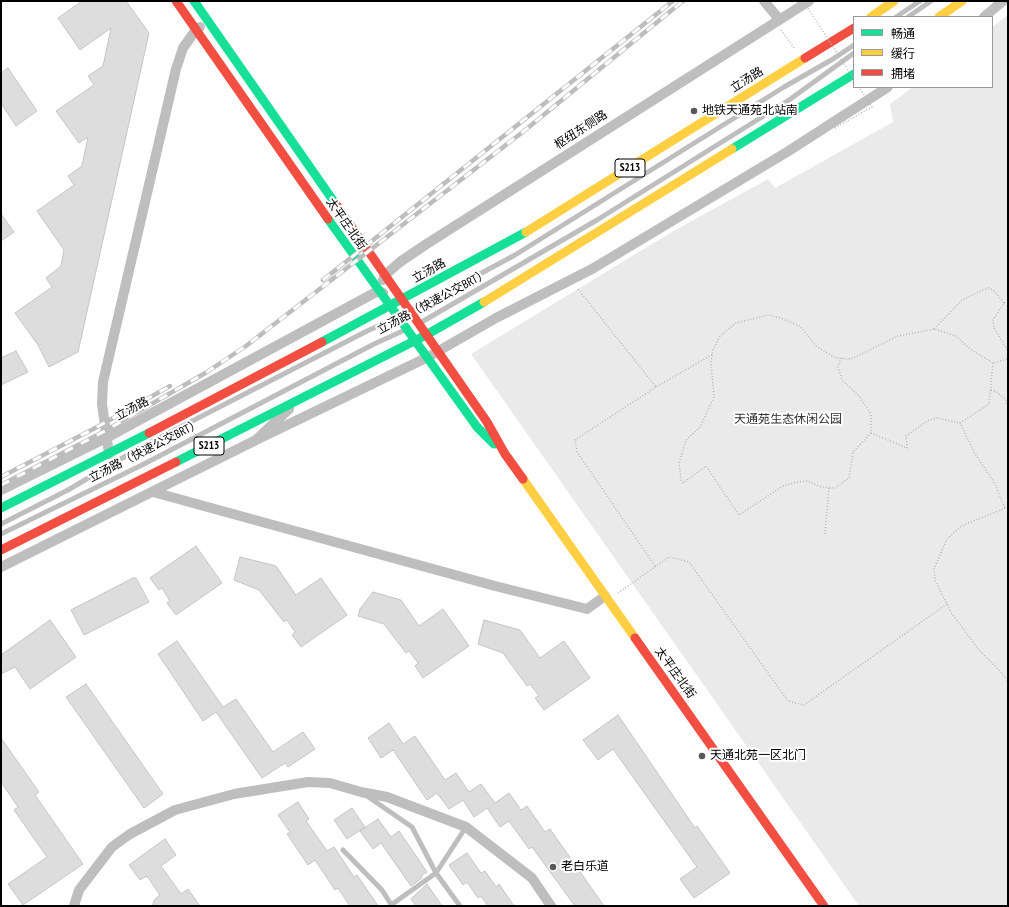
<!DOCTYPE html>
<html>
<head>
<meta charset="utf-8">
<style>
	body { margin:0 }
	#map { position:relative; width:1009px; height:907px; overflow:hidden; background:#fff; font-family:"PT Sans Narrow","Noto Sans SC",sans-serif }
	canvas { display:block }
	.frame { position:absolute; inset:0; border:2px solid #000; pointer-events:none }
	.legend { position:absolute; left:853px; top:16px; width:140px; height:72px; box-sizing:border-box; background:#fff; border:1px solid #999; margin:0; padding:5px 7px; list-style:none; font-size:12px; color:#000 }
	.legend li { display:flex; align-items:center; gap:8px; height:20px }
	.legend b { width:20px; border:1px solid #999 }
</style>
</head>
<body>
<div id="map">
<canvas width="1009" height="907"></canvas>
<div class="frame"></div>
<ul class="legend">
<li><b style="height:5px;background:#16e098"></b>畅通</li>
<li><b style="height:5px;background:#ffcf43"></b>缓行</li>
<li><b style="height:5px;background:#f24e42"></b>拥堵</li>
</ul>
</div>
<script>
const c = document.querySelector('canvas').getContext('2d');
c.lineJoin = 'round';
function fillPath(path, color) { c.fillStyle = color; c.fill(path, 'evenodd'); }
const shape = rows => new Path2D(rows.map(r => 'M' + r).join(''));
function strokePath(path, color, width, dash) { c.strokeStyle = color; c.lineWidth = width; c.lineCap = dash ? 'butt' : 'round'; c.setLineDash(dash || []); c.stroke(path); }
function label(font, color, halo, rows, align = 'center') {
  c.font = font + ' "PT Sans Narrow","Noto Sans SC",sans-serif'; c.lineWidth = 4; c.setLineDash([]); c.textBaseline = 'middle'; c.strokeStyle = halo; c.fillStyle = color; for (const [text, x, y, turn = 0] of rows) {
    c.save(); c.translate(x, y); c.rotate((+turn || 0) * Math.PI / 180); c.textAlign = isNaN(turn) ? turn : align; if (halo) c.strokeText(text, 0, 0); c.fillText(text, 0, 0); c.restore();
  }
}
fillPath(shape([
	[1008,15,1008,906,859,906,471,354,670,233,768,179,775,188,893,122,890,104,913,87,992,87,992,27]
]), '#eaeaea');
const building = shape([
	[82,1,126,1,149,33,78,352,49,367,38,345,15,313,52,287,46,278,61,266,64,250,37,211,74,185,68,176,82,166,88,137,79,143,56,111,94,85,88,76,103,66,111,28,80,50,58,18,82,1],
	[8,68,37,111,16,126,1,103,1,73,8,68],
	[1,214,14,232,1,241,1,214],
	[16,351,28,372,1,385,1,358,16,351],
	[196,546,222,583,176,615,167,603,170,601,162,588,159,590,150,578,196,546],
	[240,557,276,566,296,595,321,578,347,615,301,647,292,635,295,632,287,620,284,622,259,590,234,580,240,557],
	[133,578,136,578,149,602,84,635,71,610,133,578],
	[373,592,401,600,419,626,443,609,469,646,423,678,415,666,418,663,409,651,406,653,384,624,358,616,360,609,373,592],
	[50,620,76,657,30,689,15,667,1,674,1,655,50,620],
	[484,620,520,630,540,658,564,641,590,678,544,710,535,698,539,696,530,684,527,686,503,653,478,644,484,620],
	[177,641,223,707,236,699,273,752,303,732,315,749,288,767,285,763,262,778,216,712,203,721,158,654,177,641],
	[86,684,163,794,144,808,66,697,86,684],
	[618,715,695,828,697,826,730,873,694,898,680,879,697,867,613,749,598,760,583,740,618,715],
	[389,723,403,744,415,736,445,780,456,773,469,792,481,784,495,803,509,793,521,810,527,806,545,832,550,829,604,906,575,906,532,847,529,849,509,821,500,827,487,808,474,817,463,800,449,809,437,793,427,800,393,750,381,758,368,738,389,723],
	[1,738,39,792,35,795,83,864,23,905,8,884,47,857,14,810,18,807,1,782,1,738],
	[298,802,309,819,306,821,327,851,334,847,354,877,357,875,378,906,350,906,338,888,335,890,315,860,308,865,287,834,290,832,278,815,298,802],
	[352,808,365,827,347,839,334,820,352,808],
	[378,819,391,837,399,831,427,872,421,876,422,878,411,886,381,843,373,849,360,831,378,819],
	[165,839,176,855,161,866,181,894,188,889,200,906,152,906,155,899,160,895,147,876,140,880,129,865,165,839],
	[467,853,481,873,485,871,496,887,499,884,514,906,488,906,481,896,478,898,467,882,463,885,449,865,467,853],
	[427,884,442,906,416,906,411,899,427,884]
]);
fillPath(building, '#ddd');
strokePath(building, '#c5c5c5', 1);
strokePath(shape([
	[781,30,795,49],
	[578,289,656,387,713,354],
	[1008,302,1004,303,993,320,994,328,1008,351],
	[934,329,962,300,981,291,989,288,994,291,1004,303],
	[841,358,838,367,842,380,859,396,871,414,871,433,907,448,906,436,929,420,938,418,960,423],
	[993,363,989,404,960,423,974,452,995,484,1005,508],
	[991,390,997,392,1006,400,1008,407],
	[871,433,853,452,849,478,835,488,821,487,808,481,796,482,783,486,739,515,706,466,683,483,681,480,679,463,686,440,700,427,714,397,711,362,713,350,720,336,736,323,769,315,780,318,800,326,816,346,836,358,851,359,898,336,934,329,956,336,970,349,993,363,1008,359],
	[1008,507,961,526,947,539,934,569,935,580,952,614,979,650,1001,672,1008,682],
	[825,534,829,488],
	[655,566,577,452,575,440,656,387],
	[618,593,669,557,689,562,788,701,804,705,947,604]
]), '#b8b8b8', 1.5, [1, 2]);
strokePath(shape([
	[896,17,920,1],
	[908,17,931,1],
	[411,311,515,255,784,87,833,59,854,45],
	[420,323,597,220,789,100,854,53],
	[1,524,68,490,136,450,367,331,396,318],
	[1,534,144,464,374,344,405,330],
	[367,796,412,827,436,873,460,906],
	[343,850,382,890,392,906],
	[391,905,436,873,466,827]
]), '#bebebe', 5);
strokePath(shape([
	[764,1,779,19],
	[984,17,1003,1],
	[383,280,385,275,400,262,425,245,809,1],
	[256,440,428,357,496,318,592,269,787,152,888,87],
	[109,454,102,404,103,382,176,69,183,48,195,31,200,27],
	[1,490,106,438,378,291,383,293],
	[153,492,495,586,587,609,605,596],
	[1,567,256,440,289,409],
	[74,906,79,890,112,847,130,834,175,810,234,794,308,782,330,783,361,792,387,797,466,827,532,878,551,906]
]), '#bebebe', 10);
strokePath(shape([
	[194,1,337,206],
	[732,149,854,74],
	[328,219,477,427,494,444],
	[322,342,526,232],
	[176,462,426,335,484,302],
	[1,508,149,433]
]), '#16e098', 9);
strokePath(shape([
	[871,17,894,1],
	[939,17,962,1],
	[526,232,805,58],
	[484,302,732,149],
	[523,479,635,638]
]), '#ffcf43', 9);
strokePath(shape([
	[176,1,328,219],
	[805,58,854,28],
	[337,206,487,422,505,454,523,479],
	[149,433,322,342],
	[1,550,176,462],
	[635,638,824,906]
]), '#f24e42', 9);
const rail = shape([
	[323,280,673,1],
	[1,477,99,426,170,386],
	[1,485,103,432,207,372,246,346,524,131,683,1]
]);
strokePath(rail, '#bdbdbd', 4.5);
strokePath(rail, '#fff', 3, [9]);
strokePath(shape([
	[803,1,854,79],
	[835,128,872,107,859,87]
]), '#b8b8b8', 1.5, [1, 2]);
for (const [x, y, r, color] of [
	[694,111,4,"#595959"],
	[702,756,4,"#595959"],
	[553,867,4,"#595959"]
]) { const dot = new Path2D(); dot.arc(x, y, r, 0, 2 * Math.PI); c.fillStyle = color; c.fill(dot); strokePath(dot, '#fff', 1.5); }
for (const [x, y, w] of [
	[630,168,30],
	[209,446,30]
]) { const box = new Path2D(); box.roundRect(x - w / 2, y - 9, w, 18, 3); c.fillStyle = '#fff'; c.fill(box); strokePath(box, '#000', 1); }
label('bold 11px', '#000', null, [
	["S213",630,168],
	["S213",209,446]
]);
label('12px', '#000', '#fff', [
	["立汤路",747,80,-32],
	["枢纽东侧路",581,130,-33],
	["太平庄北街",346,224,55],
	["立汤路",429,271,-29],
	["立汤路（快速公交BRT）",433,302,-28],
	["立汤路",132,409,-28],
	["立汤路（快速公交BRT）",145,451,-27],
	["太平庄北街",675,673,54]
]);
label('12px', '#000', '#fff', [
	["地铁天通苑北站南",702,111],
	["天通北苑一区北门",710,756],
	["老白乐道",561,867]
], 'left');
label('12px', '#303030', '#fff', [
	["天通苑生态休闲公园",788,420]
]);
</script>
</body>
</html>
